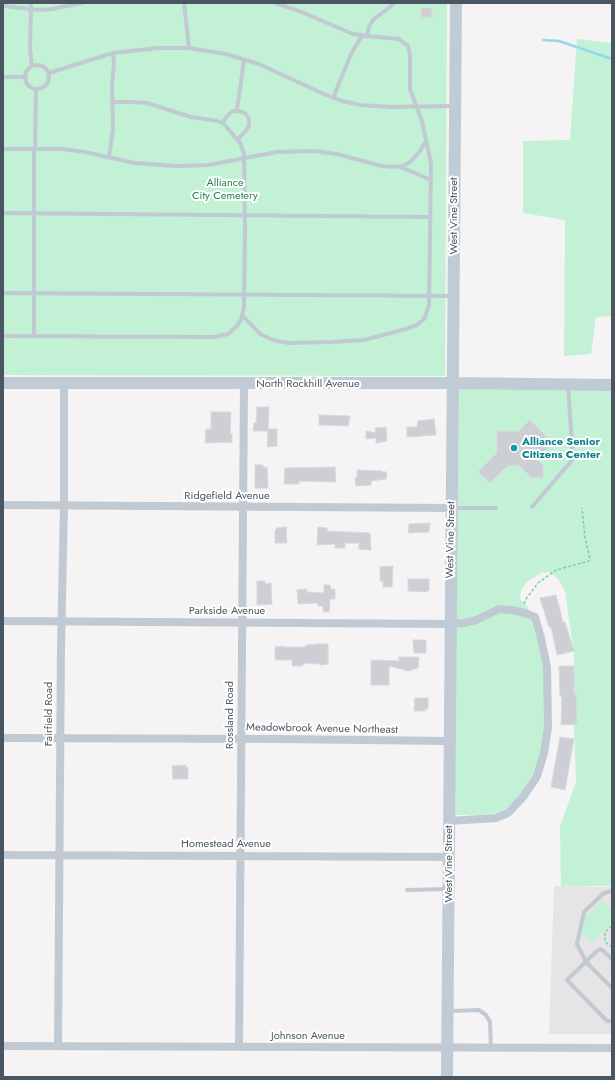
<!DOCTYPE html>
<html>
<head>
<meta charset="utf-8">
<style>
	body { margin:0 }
	#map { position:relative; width:615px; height:1080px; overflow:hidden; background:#f5f3f3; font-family:Jost,sans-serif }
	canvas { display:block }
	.frame { position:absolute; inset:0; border:4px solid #4a5661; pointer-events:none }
</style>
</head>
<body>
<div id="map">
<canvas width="615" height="1080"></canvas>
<div class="frame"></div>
</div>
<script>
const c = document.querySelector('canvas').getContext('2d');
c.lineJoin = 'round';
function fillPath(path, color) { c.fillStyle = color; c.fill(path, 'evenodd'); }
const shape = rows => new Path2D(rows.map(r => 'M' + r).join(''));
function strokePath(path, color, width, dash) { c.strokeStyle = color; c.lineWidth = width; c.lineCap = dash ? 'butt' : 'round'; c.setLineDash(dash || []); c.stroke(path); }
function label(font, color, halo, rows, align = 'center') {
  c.font = font + ' Jost,sans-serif'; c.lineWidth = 4; c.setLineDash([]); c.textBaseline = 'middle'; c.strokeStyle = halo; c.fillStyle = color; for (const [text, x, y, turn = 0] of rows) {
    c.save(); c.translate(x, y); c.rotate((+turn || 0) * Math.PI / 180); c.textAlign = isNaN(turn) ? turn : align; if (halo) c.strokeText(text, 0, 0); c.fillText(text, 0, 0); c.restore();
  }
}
fillPath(shape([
	[554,886,612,887,612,1034,549,1034]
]), '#e6e4e5');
fillPath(shape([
	[3,3,447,3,445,376,3,375],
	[577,39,612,43,612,316,596,317,591,354,564,356,565,220,523,213,523,141,570,140],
	[458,386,612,387,612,886,561,886,560,827,576,782,574,726,574,653,565,591,559,580,550,572,541,573,528,581,521,589,520,599,527,606,533,617,544,661,545,723,542,745,538,768,528,784,516,800,502,812,481,815,454,815],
	[602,900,612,911,612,923,592,943,581,933,584,920]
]), '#c3f1d5');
strokePath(shape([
	[543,40,559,41,612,59]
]), '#90daee', 2.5);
const building = shape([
	[421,8,432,8,432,17,421,17,421,8],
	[257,407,269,407,268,429,277,429,277,446,267,447,268,431,253,431,254,423,256,423,257,407],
	[211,412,231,412,230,434,232,434,232,442,205,443,206,429,211,429,211,412],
	[319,415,350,416,348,426,319,425,319,415],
	[434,419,436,435,407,437,407,427,417,427,418,421,434,419],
	[530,420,553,443,537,459,543,465,543,478,531,477,519,465,507,466,490,483,478,472,497,453,497,431,518,432,530,420],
	[386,427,387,441,376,443,376,438,366,439,366,431,376,433,375,428,386,427],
	[255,465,263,465,263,467,267,467,268,488,255,488,255,465],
	[335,467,336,482,299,481,299,484,284,484,285,468,335,467],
	[357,470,382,471,382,472,387,472,386,479,371,481,371,485,356,486,355,477,357,478,357,470],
	[430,523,429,532,408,533,409,524,430,523],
	[286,527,287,543,275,543,275,531,277,528,286,527],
	[318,527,327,528,327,531,370,533,371,550,359,549,359,543,345,543,345,548,335,548,335,544,317,545,318,527],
	[393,566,392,587,383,587,383,581,380,581,380,567,393,566],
	[408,579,429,579,429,590,426,592,408,591,408,579],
	[257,581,265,581,265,584,271,583,272,604,257,605,257,581],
	[324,585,330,585,331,589,335,589,335,599,330,599,329,612,323,612,323,606,318,606,318,603,298,604,297,590,307,589,307,592,324,593,324,585],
	[556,595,563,622,565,622,574,651,557,655,551,627,549,627,540,598,556,595],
	[413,640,426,640,426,653,414,653,413,640],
	[319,644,328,644,328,664,320,665,320,664,303,663,303,666,292,666,292,660,275,660,275,647,284,646,284,647,306,647,306,645,319,644],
	[399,657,419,657,418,668,408,671,389,666,389,685,371,685,371,660,399,661,399,657],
	[559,666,574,666,574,695,576,694,577,724,561,725,562,697,560,696,559,666],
	[415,698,428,698,428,709,425,709,425,711,414,711,415,698],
	[560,737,574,739,565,790,551,787,560,737],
	[185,765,185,767,188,767,188,779,173,779,172,766,185,765]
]);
fillPath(building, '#cdcfd5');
strokePath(building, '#d7d9de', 1);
strokePath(shape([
	[524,604,526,599,538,583,556,570,589,561,590,559,585,538,582,508],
	[612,926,605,932,605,942,612,947]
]), '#7ad0a6', 1.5, [3, 2]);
strokePath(shape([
	[31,3,30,49,32,66],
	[184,3,189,48],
	[3,6,40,10,52,9,82,3],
	[367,36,369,27,373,20,395,3],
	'25 77a12 12 0 1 1 24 0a12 12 0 1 1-24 0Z',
	[49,73,113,53,159,48,189,48,226,54,259,64,324,94,342,101,361,105,390,107,453,106],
	[3,77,26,77],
	[333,98,352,52,362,36],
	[237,110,244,60],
	[222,123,228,115,233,111,239,111,245,113,249,119,249,125,245,132,238,139],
	[35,148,36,89],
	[3,149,62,149,85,152,135,163,176,166,208,165,277,152,313,151,337,154,382,166,392,167,403,166,410,162,420,151,426,141],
	[109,157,113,129,112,85,114,63,113,53],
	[401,167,431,180],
	[3,213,430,217],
	[3,293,453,296],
	[243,316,260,334,273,340,289,343,331,342,364,340,406,329,417,325,424,319,429,306,431,164,422,121,410,89,410,55,408,46,399,39,367,36,353,34,299,11,275,3],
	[3,336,214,337,228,334,237,326,241,320,244,307,245,228,244,154,240,143,224,124,218,121,191,117,147,103,132,102,113,102],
	[34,336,34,148],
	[532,507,573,459,568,385],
	[454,508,496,508],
	[407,890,448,889],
	[612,891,604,893,584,912,577,944,586,962,612,988],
	[612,959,601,949,597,951,567,980,607,1021,612,1021],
	[450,1011,479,1010,486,1015,490,1022,491,1048]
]), '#c1cad2', 4);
strokePath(shape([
	[3,505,452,508],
	[3,621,451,624,464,623,476,620,499,609,512,610,525,613,535,617,541,638,547,667,548,727,544,753,538,773,536,778,523,797,508,813,496,818,449,821],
	[3,738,277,739,450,741],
	[3,855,449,857],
	[3,1046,612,1048],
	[58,1046,61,647,64,505,64,383],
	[239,1047,244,384]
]), '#c1cad2', 8);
strokePath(shape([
	[3,383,453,383,612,385],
	[447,1077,456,3]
]), '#c1cbd6', 12);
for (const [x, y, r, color] of [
	[514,448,4,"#0f9aa8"]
]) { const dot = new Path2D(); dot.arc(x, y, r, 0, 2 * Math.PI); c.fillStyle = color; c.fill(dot); strokePath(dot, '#fff', 1.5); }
label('11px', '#17864f', '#fff', [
	["Alliance",225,183],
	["City Cemetery",225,196]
]);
label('11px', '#4a5661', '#fff', [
	["West Vine Street",454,216,-90],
	["North Rockhill Avenue",308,384],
	["Ridgefield Avenue",227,496],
	["West Vine Street",451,540,-89],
	["Parkside Avenue",227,611],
	["Fairfield Road",49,714,-90],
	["Rossland Road",230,715,-90],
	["Meadowbrook Avenue Northeast",322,729,1],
	["Homestead Avenue",226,844],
	["West Vine Street",449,864,-90],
	["Johnson Avenue",308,1036]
]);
label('bold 11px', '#0d838f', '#fff', [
	["Alliance Senior",522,442],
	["Citizens Center",522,455]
], 'left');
</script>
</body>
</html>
